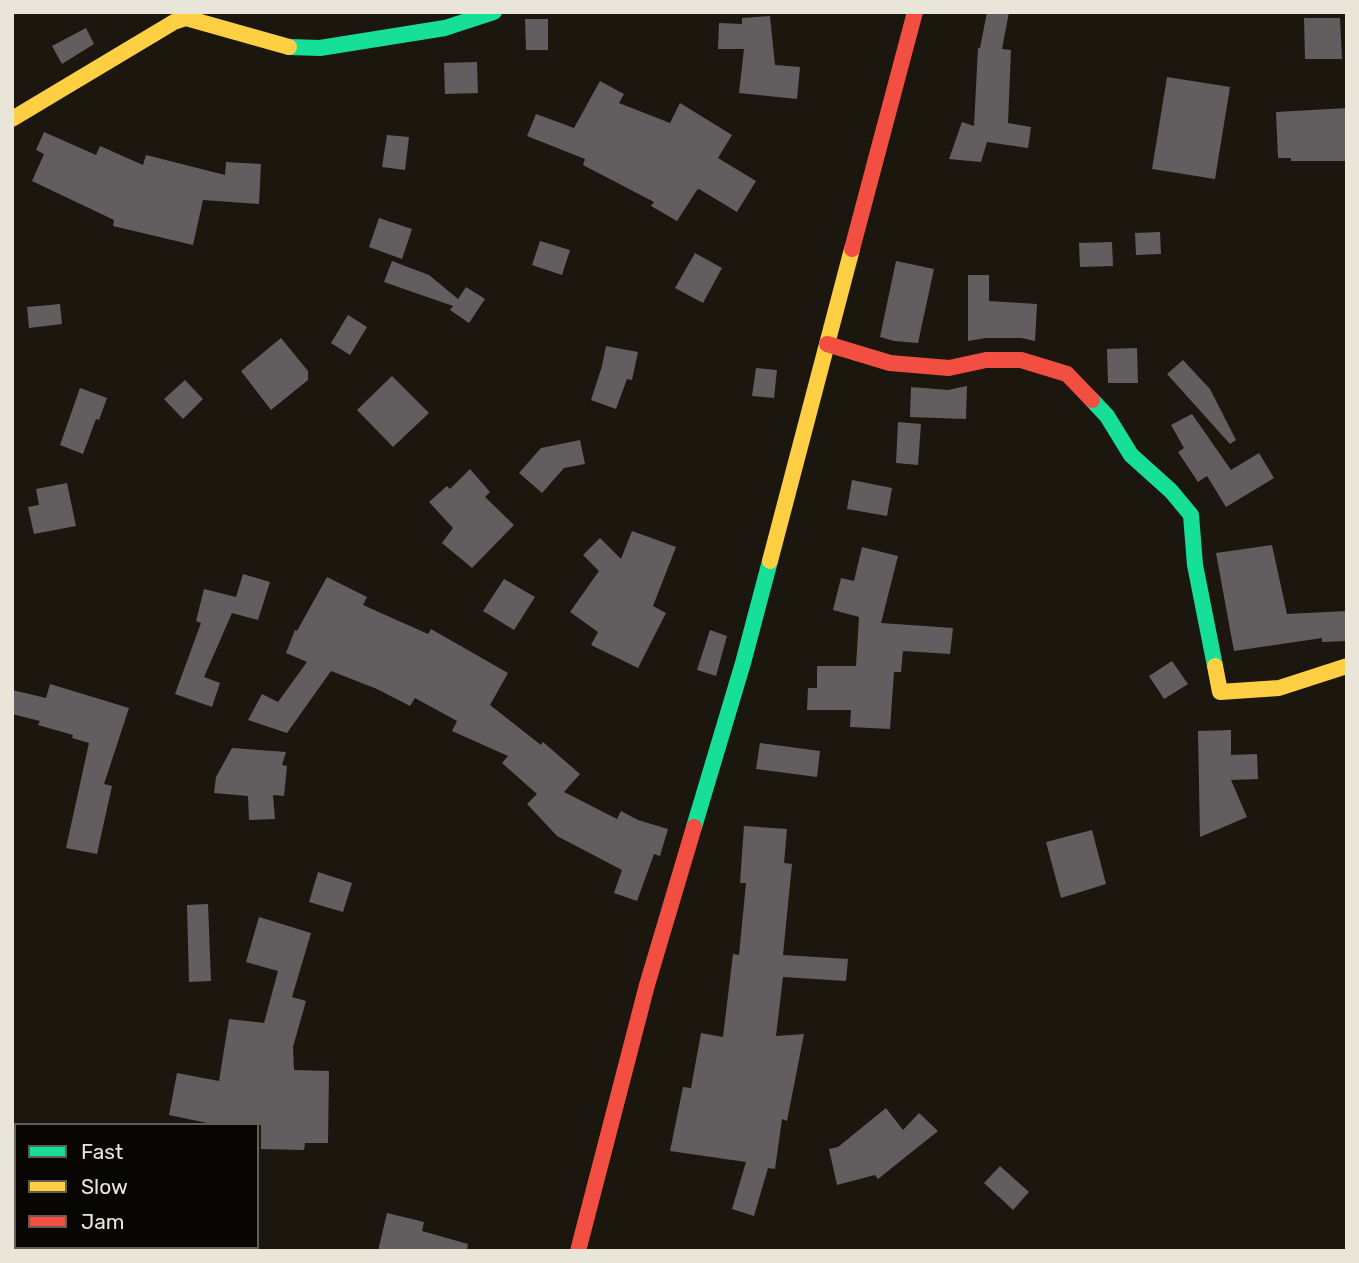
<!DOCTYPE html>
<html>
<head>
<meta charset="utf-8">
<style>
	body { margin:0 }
	#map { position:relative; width:1359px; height:1263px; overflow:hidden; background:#1b170e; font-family:Rubik,sans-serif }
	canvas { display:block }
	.frame { position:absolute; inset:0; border:14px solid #e9e5d9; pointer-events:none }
	.legend { position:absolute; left:14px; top:1123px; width:245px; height:126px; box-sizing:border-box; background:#080602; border:2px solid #625f58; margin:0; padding:9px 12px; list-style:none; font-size:21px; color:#e9e5d9 }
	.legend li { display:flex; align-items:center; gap:14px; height:35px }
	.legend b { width:35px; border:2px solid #625f58 }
</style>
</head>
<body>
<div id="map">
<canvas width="1359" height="1263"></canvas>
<div class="frame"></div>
<ul class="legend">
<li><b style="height:9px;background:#16e098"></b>Fast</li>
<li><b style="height:9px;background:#ffcf43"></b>Slow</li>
<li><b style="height:9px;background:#f24e42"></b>Jam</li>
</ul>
</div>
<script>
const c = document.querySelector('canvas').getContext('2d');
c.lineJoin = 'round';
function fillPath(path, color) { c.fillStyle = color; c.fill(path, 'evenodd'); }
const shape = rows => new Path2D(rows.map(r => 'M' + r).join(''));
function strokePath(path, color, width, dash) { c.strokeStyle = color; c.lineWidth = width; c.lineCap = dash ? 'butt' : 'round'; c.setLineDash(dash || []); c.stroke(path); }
fillPath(shape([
	[987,12,1009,12,1002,49,1011,50,1008,123,1031,127,1028,148,987,142,981,162,949,159,962,122,974,126,978,48,980,48],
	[770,16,775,65,800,67,797,99,739,93,744,49,718,49,719,23,742,24,742,18],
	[1304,18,1340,18,1342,59,1305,59],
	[525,19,548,19,548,50,526,50],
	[86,28,94,44,62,64,52,46],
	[477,62,478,93,445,94,444,63],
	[1167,77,1230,87,1215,179,1152,169],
	[600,81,624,94,619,103,670,123,680,103,732,135,718,158,756,181,737,212,699,189,697,190,677,221,651,206,654,202,583,165,585,159,527,136,536,114,574,128],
	[1347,108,1347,161,1291,161,1291,158,1278,158,1276,112],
	[44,132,96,155,100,146,143,165,146,155,225,175,226,162,261,164,259,204,203,200,193,245,113,226,114,220,32,181,44,154,36,150],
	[387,135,409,137,405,170,382,167],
	[379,218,412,229,402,259,369,247],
	[1160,232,1161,254,1136,255,1135,233],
	[540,241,570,250,562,275,532,265],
	[1112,242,1113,266,1080,267,1079,243],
	[695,253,722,268,703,303,675,288],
	[392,261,429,275,458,299,466,287,485,299,469,323,450,310,453,306,384,282],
	[896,261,934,269,918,343,894,341,880,337],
	[968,275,989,275,989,301,1037,304,1035,341,1021,338,986,338,968,341],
	[60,304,62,324,29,328,27,307],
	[348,315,367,327,350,355,331,343],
	[281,338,308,371,308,380,271,410,241,371],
	[606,346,638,352,632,380,627,379,616,409,591,400,602,366],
	[1137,348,1138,383,1108,383,1107,349],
	[1183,360,1210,389,1236,440,1230,444,1167,374],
	[756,368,777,370,774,398,752,396],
	[392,376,429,413,393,447,357,410],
	[185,380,203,399,183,419,164,399],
	[967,386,966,419,910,417,911,387,948,390],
	[80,388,107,398,99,420,96,419,83,454,60,445],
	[1192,414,1231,470,1259,453,1274,478,1226,507,1207,476,1198,482,1178,452,1184,448,1171,425],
	[898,422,921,424,918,465,896,463],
	[580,440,585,464,564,468,542,493,519,473,541,448],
	[470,469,490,492,485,497,514,525,472,568,442,543,453,528,429,502,447,486,450,489],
	[852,480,892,488,887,516,847,509],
	[67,483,76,526,34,534,28,507,39,505,36,489],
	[632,531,676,547,653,606,666,613,638,668,591,645,598,632,570,612,599,571,583,555,600,538,621,559],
	[1272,545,1287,614,1347,611,1347,641,1322,642,1322,638,1234,651,1216,553],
	[862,547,898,556,881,623,953,628,950,654,903,651,901,672,894,672,890,729,850,727,851,710,807,710,808,688,817,688,817,666,856,666,859,617,833,610,841,578,854,581],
	[243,574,270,582,258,620,232,613,204,677,220,683,212,707,175,694,201,623,196,621,204,589,236,597],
	[327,577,367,597,363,605,428,634,431,629,508,673,490,705,541,745,543,742,580,774,564,792,617,819,621,811,638,820,668,829,660,856,654,854,637,901,614,893,622,870,557,836,527,804,537,794,502,763,508,756,452,731,457,721,415,698,410,706,377,689,331,671,287,733,248,720,262,694,278,702,307,662,286,653,295,630,297,631],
	[504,579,535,597,514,630,483,611],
	[710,630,727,636,716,676,697,670],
	[1172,661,1188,684,1164,699,1149,676],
	[50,684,129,708,104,784,112,786,97,854,66,848,89,743,72,738,73,735,38,725,40,721,12,714,12,690,46,698],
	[1231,730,1231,755,1257,754,1258,779,1231,780,1247,817,1200,837,1198,731],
	[760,743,820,751,817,777,756,769],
	[232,748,286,752,282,765,287,766,284,796,273,795,275,819,249,820,248,796,214,793,216,777],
	[744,826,787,829,784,863,792,864,783,955,848,959,846,981,783,977,776,1036,804,1034,787,1121,782,1119,775,1169,768,1168,754,1216,732,1209,746,1162,670,1151,683,1087,691,1088,701,1033,723,1037,733,954,739,955,746,883,740,883],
	[1092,830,1106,884,1061,898,1046,842],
	[318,872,352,883,343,912,309,902],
	[208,904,211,981,189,982,187,905],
	[259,917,311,933,292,997,306,1001,293,1047,294,1070,329,1071,328,1143,305,1143,304,1150,261,1149,261,1125,217,1125,169,1115,177,1073,219,1081,229,1019,264,1023,278,971,246,962],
	[886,1108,903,1130,919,1113,938,1131,878,1179,875,1175,837,1185,829,1149,838,1147],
	[1000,1166,1029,1192,1013,1210,984,1183],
	[387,1213,424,1222,422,1231,468,1244,467,1251,378,1251]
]), '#625e5f');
strokePath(shape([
	[289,47,320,48,445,28,494,12],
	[1092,400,1107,416,1131,455,1171,491,1191,515,1195,565,1215,666],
	[694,827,743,663,770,561]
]), '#16e098', 16);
strokePath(shape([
	[12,119,174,22,186,18,289,47],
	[770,561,852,249],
	[1215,666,1220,692,1279,688,1347,666]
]), '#ffcf43', 16);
strokePath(shape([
	[852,249,915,12],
	[827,344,890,363,949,368,986,360,1021,360,1067,374,1092,400],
	[578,1251,647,985,694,827]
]), '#f24e42', 16);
</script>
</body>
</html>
